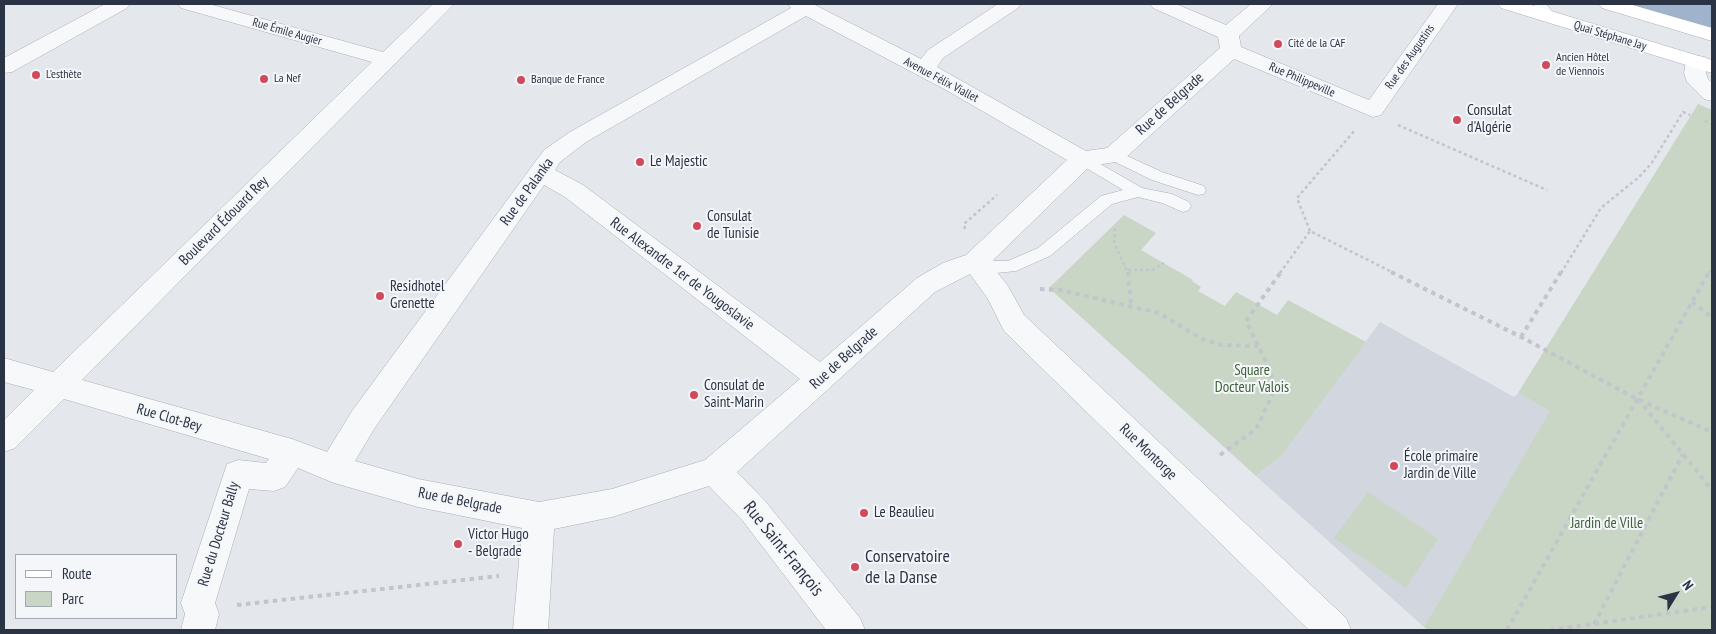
<!DOCTYPE html>
<html>
<head>
<meta charset="utf-8">
<style>
	body { margin:0 }
	#map { position:relative; width:1716px; height:634px; overflow:hidden; background:#e4e7ec; font-family:"PT Sans Narrow",sans-serif }
	canvas { display:block }
	.frame { position:absolute; inset:0; border:5px solid #2b3445; pointer-events:none }
	.legend { position:absolute; left:15px; top:554px; width:162px; height:65px; box-sizing:border-box; background:#f4f6f9; border:1px solid #a4a8b1; margin:0; padding:6px 9px; list-style:none; font-size:15px; color:#2b3445 }
	.legend li { display:flex; align-items:center; gap:10px; height:25px }
	.legend b { width:25px; border:1px solid #a4a8b1 }
	.north { position:absolute; left:1651px; top:569px; width:50px; height:50px; -webkit-text-stroke:4px #f4f6f9; paint-order:stroke; rotate:54deg; font-size:14px; font-weight:700; line-height:20px; text-align:center; color:#2b3445 }
	.north::after { content:''; display:block; margin:auto; width:18px; height:22px; background:#2b3445; clip-path:polygon(50% 0,100% 100%,50% 72%,0 100%) }
</style>
</head>
<body>
<div id="map">
<canvas width="1716" height="634"></canvas>
<div class="frame"></div>
<ul class="legend">
<li><b style="height:6px;background:#fff"></b>Route</li>
<li><b style="height:14px;background:#c9d6c5"></b>Parc</li>
</ul>
<div class="north">N</div>
</div>
<script>
const c = document.querySelector('canvas').getContext('2d');
c.lineJoin = 'round';
function fillPath(path, color) { c.fillStyle = color; c.fill(path, 'evenodd'); }
const shape = rows => new Path2D(rows.map(r => 'M' + r).join(''));
function strokePath(path, color, width, dash) { c.strokeStyle = color; c.lineWidth = width; c.lineCap = dash ? 'butt' : 'round'; c.setLineDash(dash || []); c.stroke(path); }
function label(font, color, halo, rows, align = 'center') {
  c.font = font + ' "PT Sans Narrow",sans-serif'; c.lineWidth = 4; c.setLineDash([]); c.textBaseline = 'middle'; c.strokeStyle = halo; c.fillStyle = color; for (const [text, x, y, turn = 0] of rows) {
    c.save(); c.translate(x, y); c.rotate((+turn || 0) * Math.PI / 180); c.textAlign = isNaN(turn) ? turn : align; if (halo) c.strokeText(text, 0, 0); c.fillText(text, 0, 0); c.restore();
  }
}
fillPath(shape([
	[1380,322,1514,397,1518,393,1551,411,1424,627,1256,476,1282,455]
]), '#d2d6de');
fillPath(shape([
	[1698,104,1712,110,1712,630,1428,630,1424,627,1550,411,1518,393],
	[1124,215,1156,233,1141,250,1193,280,1192,281,1201,287,1198,291,1225,306,1236,292,1277,315,1288,300,1366,342,1282,455,1256,476,1049,288],
	[1368,492,1438,539,1406,588,1334,538]
]), '#c9d6c5');
fillPath(shape([
	[1626,4,1712,4,1712,29]
]), '#9fb4cc');
const lane = shape([
	[1533,4,1546,4,1557,17,1551,21,1546,20,1533,4],
	[1114,150,1162,172,1204,186,1206,190,1204,194,1198,195,1152,180,1109,159,1106,155,1109,151,1114,150],
	[1083,154,1142,188,1172,194,1189,202,1191,206,1189,210,1183,212,1162,203,1138,197,1112,204,1050,256,1016,271,996,273,969,266,967,262,969,258,975,256,996,261,1008,261,1038,248,1101,196,1123,190,1078,163,1075,159,1078,155,1083,154]
]);
const street = shape([
	[105,4,130,4,127,8,12,72,4,73,4,58,105,4],
	[178,4,209,4,383,52,433,4,454,4,82,380,292,439,327,452,352,411,544,150,570,132,791,8,788,4,813,4,921,59,928,50,998,4,1021,4,1018,8,943,58,937,67,1086,151,1107,148,1220,48,1218,37,1153,8,1150,4,1176,4,1226,25,1251,4,1273,4,1239,36,1241,47,1369,100,1438,4,1458,4,1381,115,1373,117,1234,59,1122,161,1090,166,990,263,1008,286,1024,315,1346,618,1351,630,1309,630,1004,331,988,299,970,274,935,292,737,472,765,501,860,618,865,630,826,630,743,521,709,486,612,517,554,529,548,630,513,630,522,528,418,507,334,483,298,468,285,487,274,491,249,489,215,603,219,614,215,630,181,630,185,614,181,603,227,464,238,460,266,463,269,459,64,399,15,448,4,452,4,420,34,390,4,382,4,358,53,372,372,62,181,8,178,4],
	[806,16,946,90,1067,160,966,255,943,263,917,278,820,362,583,185,555,170,560,162,586,142,806,16],
	[544,185,565,197,800,379,705,460,612,489,539,502,418,479,355,461,374,429,544,185],
	[1697,56,1705,57,1708,62,1706,73,1708,79,1712,83,1712,101,1704,99,1687,82,1684,73,1686,62,1689,57,1697,56]
]);
const secondary = shape([
	[1498,4,1528,4,1712,60,1712,73,1501,8,1498,4],
	[1599,4,1629,4,1712,28,1712,41,1602,8,1599,4]
]);
strokePath(lane, '#a9aeb7', 1);
strokePath(street, '#a9aeb7', 1);
strokePath(secondary, '#a9aeb7', 1);
strokePath(shape([
	[1705,121,1712,124],
	[1398,125,1547,190],
	[1115,228,1114,243,1128,273],
	[965,229,964,224,997,195],
	[1310,231,1297,198,1355,130],
	[1128,270,1152,270,1164,263],
	[1280,273,1310,231,1394,273],
	[1561,273,1601,208,1639,177,1651,164,1683,112,1690,115],
	[1709,273,1712,267]
]), '#c2c5cb', 2.5, [3, 3]);
strokePath(shape([
	[1128,272,1131,305],
	[1391,272,1521,337,1637,399,1712,432],
	[1040,289,1060,290,1159,313,1202,339,1221,345,1258,346],
	[1692,302,1712,317],
	[1521,337,1561,272],
	[1638,399,1712,490],
	[1220,455,1256,429,1272,396,1271,372,1246,321,1281,272],
	[237,605,499,576],
	[1594,624,1683,454],
	[1507,630,1709,272],
	[1550,630,1712,607]
]), '#c2c5cb', 4, [4.5, 4.5]);
fillPath(lane, '#f7f8fa');
fillPath(street, '#f7f8fa');
fillPath(secondary, '#fff');
for (const [x, y, r, color] of [
	[1278,44,5,"#d1495b"],
	[1546,65,5,"#d1495b"],
	[36,75,5,"#d1495b"],
	[264,79,5,"#d1495b"],
	[521,80,5,"#d1495b"],
	[1457,120,5,"#d1495b"],
	[640,162,5,"#d1495b"],
	[697,226,5,"#d1495b"],
	[380,296,5,"#d1495b"],
	[694,395,5,"#d1495b"],
	[1394,466,5,"#d1495b"],
	[864,513,5,"#d1495b"],
	[458,544,5,"#d1495b"],
	[855,567,5,"#d1495b"]
]) { const dot = new Path2D(); dot.arc(x, y, r, 0, 2 * Math.PI); c.fillStyle = color; c.fill(dot); strokePath(dot, '#f4f6f9', 2); }
label('12px', '#2b3445', '#f4f6f9', [
	["Rue Émile Augier",287,32,16],
	["Quai Stéphane Jay",1610,36,17],
	["Rue des Augustins",1410,57,-55],
	["Avenue Félix Viallet",941,80,28],
	["Rue Philippeville",1302,80,23]
]);
label('12px', '#2b3445', '#f4f6f9', [
	["Cité de la CAF",1288,44],
	["Ancien Hôtel",1556,58],
	["de Viennois",1556,72],
	["L'esthète",46,75],
	["La Nef",274,79],
	["Banque de France",531,80]
], 'left');
label('15px', '#2b3445', '#f4f6f9', [
	["Rue de Belgrade",1170,104,-42],
	["Rue de Palanka",527,192,-54],
	["Boulevard Édouard Rey",224,221,-45],
	["Rue Alexandre 1er de Yougoslavie",682,274,37],
	["Rue de Belgrade",844,358,-42],
	["Rue Clot-Bey",169,418,16],
	["Rue Montorge",1148,452,44],
	["Rue de Belgrade",460,501,11],
	["Rue du Docteur Bally",219,534,-73]
]);
label('15px', '#2b3445', '#f4f6f9', [
	["Consulat",1467,111],
	["d'Algérie",1467,128],
	["Le Majestic",650,162],
	["Consulat",707,217],
	["de Tunisie",707,234],
	["Residhotel",390,287],
	["Grenette",390,304],
	["Consulat de",704,386],
	["Saint-Marin",704,403],
	["École primaire",1404,457],
	["Jardin de Ville",1404,474],
	["Le Beaulieu",874,513],
	["Victor Hugo",468,535],
	["- Belgrade",468,552]
], 'left');
label('15px', '#3f6138', '#f4f6f9', [
	["Square",1252,371],
	["Docteur Valois",1252,388],
	["Jardin de Ville",1607,524]
]);
label('18px', '#2b3445', '#f4f6f9', [
	["Rue Saint-François",783,549,51]
]);
label('18px', '#2b3445', '#f4f6f9', [
	["Conservatoire",865,557],
	["de la Danse",865,578]
], 'left');
</script>
</body>
</html>
